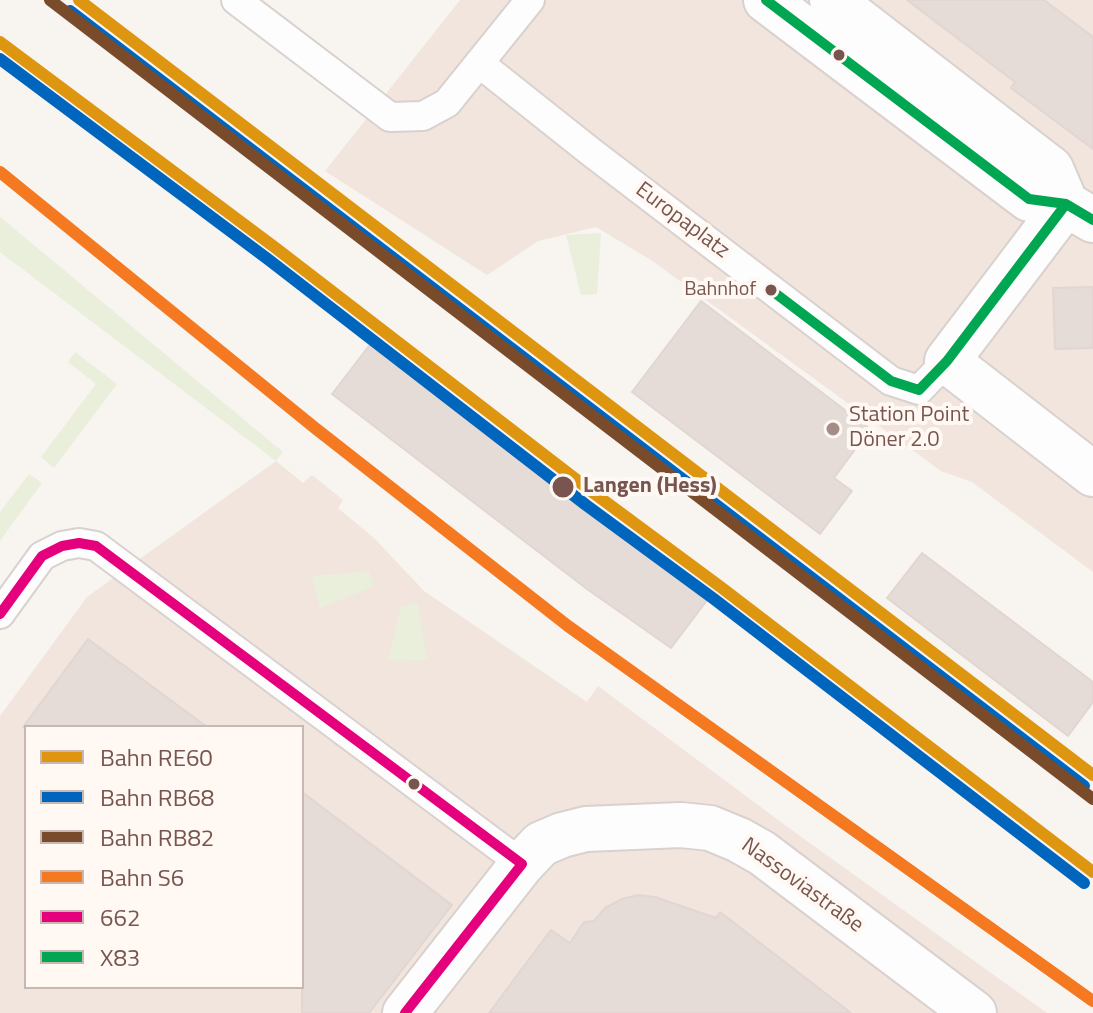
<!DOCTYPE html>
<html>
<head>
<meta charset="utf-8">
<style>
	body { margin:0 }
	#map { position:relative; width:1093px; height:1013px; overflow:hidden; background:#f8f4f0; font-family:"Titillium Web",sans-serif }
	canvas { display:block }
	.legend { position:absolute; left:24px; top:725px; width:280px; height:264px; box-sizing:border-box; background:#fff8f3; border:2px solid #c9b7b1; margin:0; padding:10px 14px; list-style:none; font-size:24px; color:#78564f }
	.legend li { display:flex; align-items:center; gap:16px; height:40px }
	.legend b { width:40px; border:2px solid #c9b7b1 }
</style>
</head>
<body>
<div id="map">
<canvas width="1093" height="1013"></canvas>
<ul class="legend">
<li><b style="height:10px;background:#de9610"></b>Bahn RE60</li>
<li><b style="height:10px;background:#0065bd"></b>Bahn RB68</li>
<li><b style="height:10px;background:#7a4b2a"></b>Bahn RB82</li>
<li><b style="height:10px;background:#f57921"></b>Bahn S6</li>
<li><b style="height:10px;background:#e5007d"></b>662</li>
<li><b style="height:10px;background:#00a651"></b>X83</li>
</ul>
</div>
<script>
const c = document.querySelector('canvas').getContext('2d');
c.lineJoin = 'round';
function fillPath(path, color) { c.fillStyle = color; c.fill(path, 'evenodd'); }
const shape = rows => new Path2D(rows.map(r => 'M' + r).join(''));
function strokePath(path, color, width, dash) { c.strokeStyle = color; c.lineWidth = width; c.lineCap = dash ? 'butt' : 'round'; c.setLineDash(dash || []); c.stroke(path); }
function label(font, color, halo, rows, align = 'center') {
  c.font = font + ' "Titillium Web",sans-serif'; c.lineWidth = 8; c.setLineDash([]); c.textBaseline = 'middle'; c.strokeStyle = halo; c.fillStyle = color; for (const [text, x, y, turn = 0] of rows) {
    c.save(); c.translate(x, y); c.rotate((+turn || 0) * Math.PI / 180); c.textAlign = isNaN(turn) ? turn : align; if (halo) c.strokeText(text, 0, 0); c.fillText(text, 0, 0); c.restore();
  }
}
fillPath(shape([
	[460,0,1093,0,1093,572,972,482,941,471,651,260,596,227,538,241,487,275,325,171],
	[276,461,303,483,312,475,343,500,338,508,375,539,424,591,587,702,598,686,793,831,1047,1013,0,1013,0,716,87,597],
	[26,727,302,727,302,987,26,987]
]), '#f1e5de');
fillPath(shape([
	[0,217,283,452,276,461,0,252],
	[601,233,597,294,581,295,566,235],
	[75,352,117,384,54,468,41,457,96,384,68,362],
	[29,474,42,483,0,541,0,512],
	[369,571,374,586,320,608,312,576],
	[418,603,427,660,388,661,401,606]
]), '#e9efdb');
const building = shape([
	[907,0,1044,0,1093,37,1093,149,1011,88,1015,82,907,0],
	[1093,287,1093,348,1055,349,1053,288,1093,287],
	[701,301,870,429,834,478,852,491,820,534,632,392,701,301],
	[372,342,711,595,671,648,587,589,332,394,372,342],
	[922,553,1093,682,1093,702,1068,736,887,598,922,553],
	[88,639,207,727,23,727,88,639],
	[302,792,452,905,369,1013,302,1013,302,792],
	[638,895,655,897,716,918,720,912,851,1013,489,1013,551,930,570,943,584,922,594,921,605,908,622,899,638,895]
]);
fillPath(building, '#e5dbd7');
strokePath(building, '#e1d6d2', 2);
const service = shape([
	[236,0,390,117,423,116,447,103,530,0],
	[479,63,591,152,891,381,919,390,947,361],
	[0,614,42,556,62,546,79,543,96,546,522,864]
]);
const minor = shape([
	[766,0,1029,199,1066,204,1093,220],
	[832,0,1051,169,1066,204],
	[1066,204,947,361,1093,474],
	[405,1013,522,864,541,844,562,835,586,829,681,825,710,828,739,840,762,853,974,1013]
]);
strokePath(service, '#d8d1ce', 32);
strokePath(minor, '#d8d1ce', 48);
strokePath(service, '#fefdfd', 28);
strokePath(minor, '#fefdfd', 44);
strokePath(shape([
	[0,614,42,556,62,546,79,543,96,546,522,864],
	[405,1013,522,864]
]), '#e5007d', 10);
strokePath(shape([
	[766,0,1029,199,1066,204,1093,220],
	[771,290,891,381,919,390,947,361,1066,204]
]), '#00a651', 10);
strokePath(shape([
	[79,0,1093,775],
	[0,42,277,249,595,494,722,588,1093,872]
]), '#de9610', 12);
strokePath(shape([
	[70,11,1084,786],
	[0,59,269,260,586,505,714,599,1084,883]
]), '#0065bd', 12);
strokePath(shape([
	[50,0,1093,799]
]), '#7a4b2a', 12);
strokePath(shape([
	[0,172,315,428,568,626,1093,1001]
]), '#f57921', 12);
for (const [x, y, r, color] of [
	[839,55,7,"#78564f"],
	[771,290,7,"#78564f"],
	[833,429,8,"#a58d87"],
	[563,487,12,"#78564f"],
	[414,784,7,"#78564f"]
]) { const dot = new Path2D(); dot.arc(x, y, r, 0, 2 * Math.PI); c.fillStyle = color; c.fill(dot); strokePath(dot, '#fff8f3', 3); }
label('20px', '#78564f', '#fff8f3', [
	["Bahnhof",756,290]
], 'right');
label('22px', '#78564f', '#fff8f3', [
	["Europaplatz",682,221,37],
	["Nassoviastraße",802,886,36]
]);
label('22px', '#78564f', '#fff8f3', [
	["Station Point",849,416],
	["Döner 2.0",849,441]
], 'left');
label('bold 22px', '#78564f', '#fff8f3', [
	["Langen (Hess)",583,487]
], 'left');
</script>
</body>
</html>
